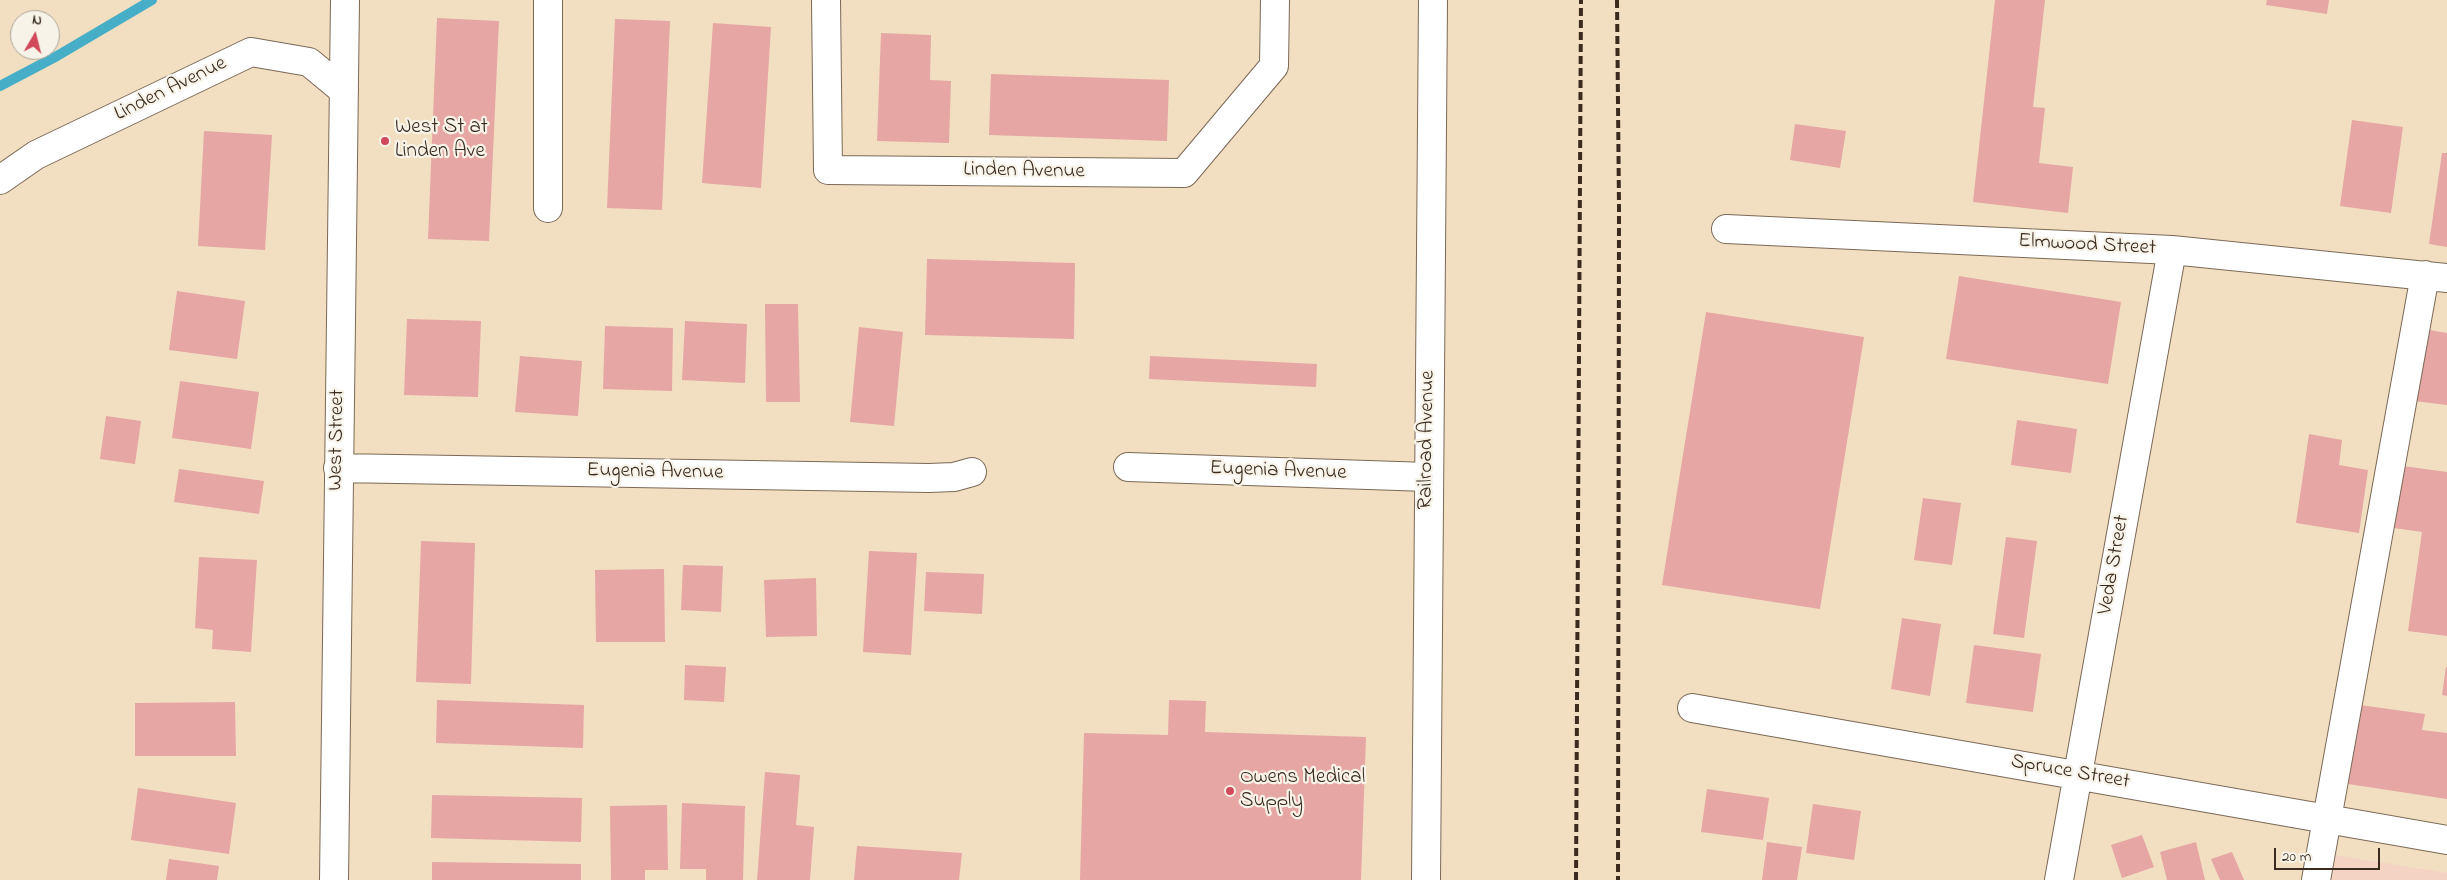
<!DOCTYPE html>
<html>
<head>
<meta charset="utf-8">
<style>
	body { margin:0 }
	#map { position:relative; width:2447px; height:880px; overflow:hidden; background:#f2dfc2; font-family:"Indie Flower",sans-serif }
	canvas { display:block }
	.north { position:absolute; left:10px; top:10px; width:50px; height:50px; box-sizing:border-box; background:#f7f3e8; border:1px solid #aca397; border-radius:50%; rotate:8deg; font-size:14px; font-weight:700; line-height:20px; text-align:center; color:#3b2a1e }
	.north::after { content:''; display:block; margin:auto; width:18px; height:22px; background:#d1495b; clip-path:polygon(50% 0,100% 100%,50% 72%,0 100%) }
	.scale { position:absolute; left:2274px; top:848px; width:106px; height:22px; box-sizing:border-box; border:2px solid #3b2a1e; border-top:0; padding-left:6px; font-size:15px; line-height:18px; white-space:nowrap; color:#3b2a1e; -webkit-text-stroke:4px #f7f3e8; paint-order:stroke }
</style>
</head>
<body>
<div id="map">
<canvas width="2447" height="880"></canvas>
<div class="north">N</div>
<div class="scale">20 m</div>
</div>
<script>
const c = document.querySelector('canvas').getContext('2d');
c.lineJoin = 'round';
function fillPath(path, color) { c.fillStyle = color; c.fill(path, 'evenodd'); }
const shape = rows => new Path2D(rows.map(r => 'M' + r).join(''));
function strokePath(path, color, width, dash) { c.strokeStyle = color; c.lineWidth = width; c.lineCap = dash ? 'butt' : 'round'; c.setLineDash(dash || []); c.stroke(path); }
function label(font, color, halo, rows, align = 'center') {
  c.font = font + ' "Indie Flower",sans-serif'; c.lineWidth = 4.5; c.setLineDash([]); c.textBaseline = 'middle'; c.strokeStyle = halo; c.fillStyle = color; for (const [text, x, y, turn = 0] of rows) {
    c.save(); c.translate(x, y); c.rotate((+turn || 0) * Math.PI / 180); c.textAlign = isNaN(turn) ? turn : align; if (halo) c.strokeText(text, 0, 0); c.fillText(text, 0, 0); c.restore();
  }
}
fillPath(shape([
	[2335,855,2447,873,2447,880,2330,880]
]), '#f5d3c2');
strokePath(shape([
	[0,86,57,56,152,0]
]), '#47aec7', 10);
fillPath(shape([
	[1995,0,2045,0,2033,107,2045,108,2039,163,2073,167,2068,213,1973,202],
	[2267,0,2329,0,2327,14,2266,5],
	[437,18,499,21,489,241,428,239],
	[615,19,670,21,662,210,607,208],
	[713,23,771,27,761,188,702,183],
	[881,33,931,35,930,80,951,81,949,143,877,141],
	[991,74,1169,80,1167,141,989,135],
	[2352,120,2403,127,2391,213,2340,206],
	[1795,124,1846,131,1840,168,1790,160],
	[204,131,272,135,265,250,198,246],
	[2442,153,2447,153,2447,247,2429,244],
	[927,259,1075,263,1074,339,925,335],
	[1959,276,2121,302,2108,384,1946,359],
	[177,291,245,301,237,359,169,350],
	[765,304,798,304,800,402,766,402],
	[1706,312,1864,337,1820,609,1662,585],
	[407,319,481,321,478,397,404,395],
	[685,321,747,324,745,383,682,380],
	[605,326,673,328,672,391,603,389],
	[859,327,903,332,894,426,850,422],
	[2424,329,2447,333,2447,405,2414,401],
	[520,356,582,361,578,416,515,412],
	[1150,356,1317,364,1316,387,1149,379],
	[180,381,259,392,251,449,172,438],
	[106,416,141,421,135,464,100,459],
	[2017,420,2077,429,2071,473,2011,465],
	[2309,434,2342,440,2339,465,2368,470,2359,533,2296,523],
	[2403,466,2447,472,2447,636,2408,631,2422,532,2394,528],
	[179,469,264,481,259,514,174,502],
	[1923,498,1961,503,1952,565,1914,560],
	[2006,537,2037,541,2024,638,1993,634],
	[421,541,475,543,471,684,416,682],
	[869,551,917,553,911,655,863,652],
	[199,557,257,560,251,652,212,649,213,630,195,628],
	[683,565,723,566,721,612,681,610],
	[664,569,665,642,596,642,595,570],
	[926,572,984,574,982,614,924,611],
	[816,578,817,636,766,637,764,580],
	[1902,618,1941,624,1930,696,1891,689],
	[1974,645,2041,654,2033,712,1966,703],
	[685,665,726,667,724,702,684,700],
	[2446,667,2447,667,2447,696,2442,695],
	[437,700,584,705,583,748,436,743],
	[1169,700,1206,701,1205,732,1366,737,1361,880,1080,880,1084,733,1168,735],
	[235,702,236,756,135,756,135,703],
	[2360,705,2425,714,2422,730,2447,733,2447,799,2348,784],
	[765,772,800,775,796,825,814,827,810,880,757,880],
	[138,788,236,803,229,854,131,840],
	[1707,789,1769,798,1763,840,1701,832],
	[432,795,582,798,581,842,431,838],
	[682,803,745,806,743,880,706,880,706,869,680,869],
	[1813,804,1861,811,1854,860,1806,853],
	[667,805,668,870,645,870,645,880,611,880,610,806],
	[2142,835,2154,867,2122,878,2111,845],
	[1767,842,1802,847,1797,880,1762,880],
	[2196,842,2205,880,2167,880,2160,852],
	[857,846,962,853,959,880,854,880],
	[2232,852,2244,880,2220,880,2211,859],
	[169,859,219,866,217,880,166,880],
	[432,862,581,864,581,880,432,880]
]), '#e6a6a3');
const minor = shape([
	[826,0,828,170,1184,173,1274,66,1275,0],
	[0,180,36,155,251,52,309,62,344,91],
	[548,208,548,0],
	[1726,229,2172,250,2447,278],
	[1128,467,1428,477],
	[338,468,929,478,954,477,972,472],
	[1692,708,2447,840],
	[334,880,345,0],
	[2059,880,2172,250],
	[2316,880,2425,275]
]);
const major = shape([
	[1426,880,1433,0]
]);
strokePath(minor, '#7b6957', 30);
strokePath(major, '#7b6957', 30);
strokePath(minor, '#fff', 28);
strokePath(major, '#fff', 28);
strokePath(shape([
	[1617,0,1619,207,1618,880],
	[1576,880,1581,0]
]), '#3b2a1e', 4, [8, 4]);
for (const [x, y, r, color] of [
	[385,141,5,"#d1495b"],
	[1230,791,5,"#d1495b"]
]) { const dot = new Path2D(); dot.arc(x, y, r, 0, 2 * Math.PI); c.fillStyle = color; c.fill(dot); strokePath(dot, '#f7f3e8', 2); }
label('21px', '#3b2a1e', '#f7f3e8', [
	["Linden Avenue",171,90,-26],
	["Linden Avenue",1024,172,1],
	["Elmwood Street",2087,246,3],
	["West Street",338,440,-89],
	["Railroad Avenue",1428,440,-89],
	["Eugenia Avenue",1278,472,2],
	["Eugenia Avenue",655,473,1],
	["Veda Street",2115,565,-80],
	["Spruce Street",2070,773,10]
]);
label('21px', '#3b2a1e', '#f7f3e8', [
	["West St at",395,129],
	["Linden Ave",395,153],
	["Owens Medical",1240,779],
	["Supply",1240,803]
], 'left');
</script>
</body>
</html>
